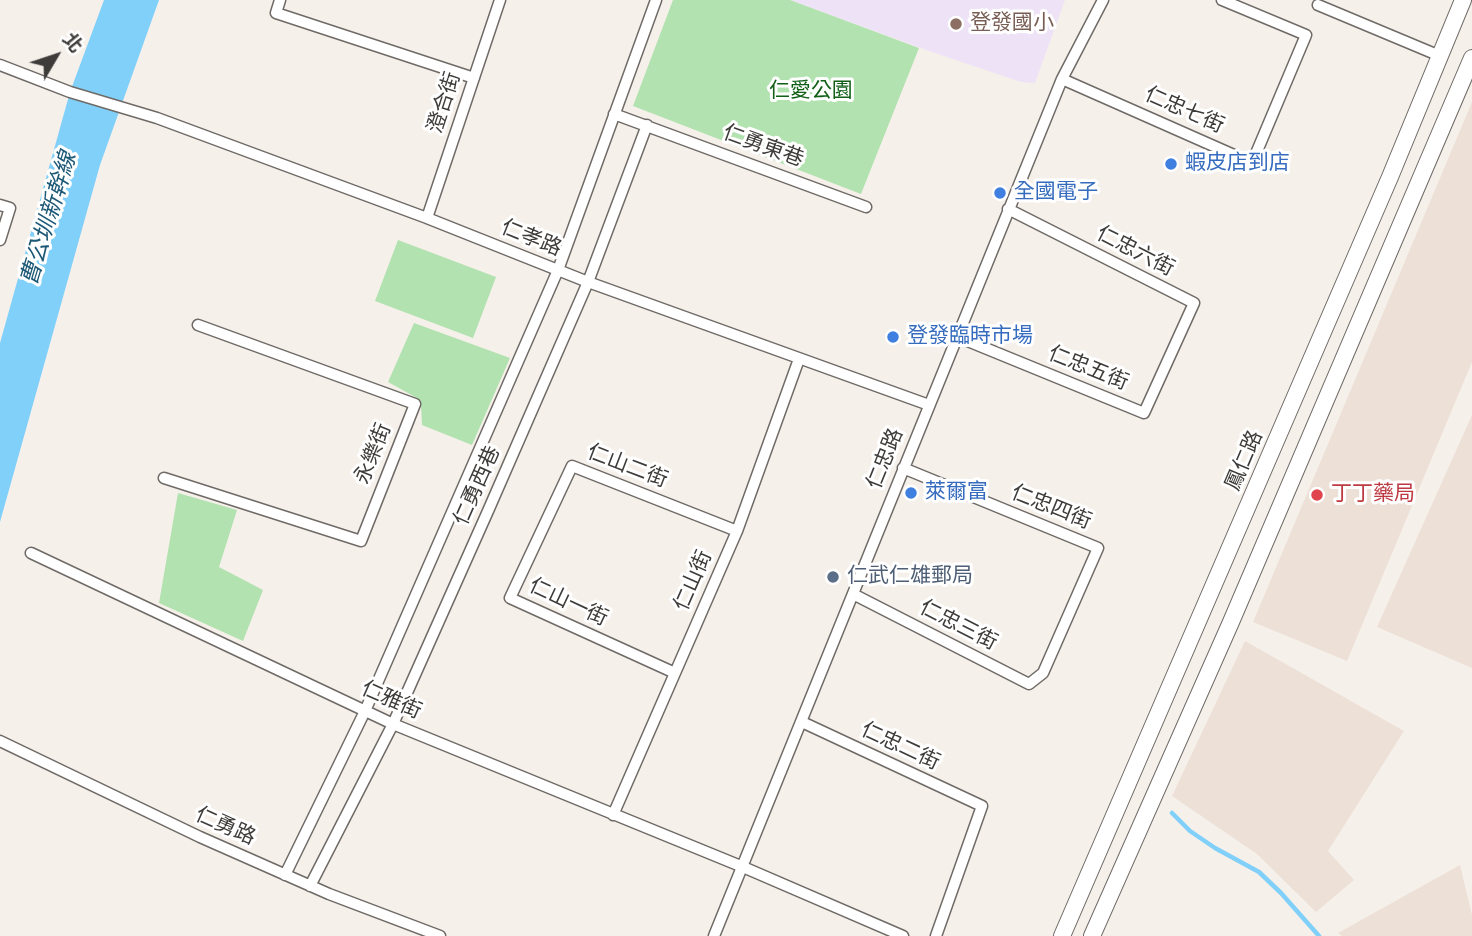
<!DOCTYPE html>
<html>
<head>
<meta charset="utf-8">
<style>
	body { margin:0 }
	#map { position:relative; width:1472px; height:936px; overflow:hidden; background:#f6f0eb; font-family:Roboto,"Noto Sans TC",sans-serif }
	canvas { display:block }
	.north { position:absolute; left:21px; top:21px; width:70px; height:70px; -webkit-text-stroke:5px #fff; paint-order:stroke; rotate:51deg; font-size:19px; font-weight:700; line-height:28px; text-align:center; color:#3e3c3a }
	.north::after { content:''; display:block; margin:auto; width:24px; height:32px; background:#3e3c3a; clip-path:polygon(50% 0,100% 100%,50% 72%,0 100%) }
</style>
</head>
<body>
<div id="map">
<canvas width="1472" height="936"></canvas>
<div class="north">北</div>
</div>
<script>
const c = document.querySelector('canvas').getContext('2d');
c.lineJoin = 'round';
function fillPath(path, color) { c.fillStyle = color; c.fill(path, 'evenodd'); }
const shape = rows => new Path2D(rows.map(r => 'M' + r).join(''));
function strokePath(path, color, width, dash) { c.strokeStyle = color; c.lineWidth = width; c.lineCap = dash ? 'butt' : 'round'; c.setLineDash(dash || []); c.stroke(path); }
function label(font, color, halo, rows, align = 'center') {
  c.font = font + ' Roboto,"Noto Sans TC",sans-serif'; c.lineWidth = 6; c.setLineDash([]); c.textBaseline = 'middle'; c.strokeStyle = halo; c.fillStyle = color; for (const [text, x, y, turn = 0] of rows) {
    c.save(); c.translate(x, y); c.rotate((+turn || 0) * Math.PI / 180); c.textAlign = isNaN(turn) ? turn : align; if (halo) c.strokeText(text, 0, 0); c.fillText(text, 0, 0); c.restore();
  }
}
fillPath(shape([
	[1472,102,1472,362,1347,661,1253,622],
	[1472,415,1472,668,1377,627],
	[1245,641,1404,731,1328,851,1354,880,1316,912,1257,854,1172,796],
	[1460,865,1472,915,1472,936,1342,936,1338,933]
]), '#ede0d7');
fillPath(shape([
	[790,0,1065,0,1035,83,1021,82,929,51]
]), '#eee2f6');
fillPath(shape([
	[673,0,790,0,919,48,861,194,633,106],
	[398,240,496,277,473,338,375,301],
	[414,323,510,358,472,445,422,425,421,405,417,398,388,382],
	[178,493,237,510,219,567,263,590,243,641,159,603]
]), '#b1e2af');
fillPath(shape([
	[104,0,159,0,100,165,0,522,0,343,70,92]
]), '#81d0fa');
strokePath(shape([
	[1172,813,1190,831,1215,848,1259,872,1281,893,1319,936]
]), '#81d0fa', 4.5);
const street = shape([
	[280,0,276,13,474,78],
	[1318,5,1440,56],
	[0,65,70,92,157,118,427,218,588,282,929,405],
	[1062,79,1252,163,1306,35,1222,0],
	[614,114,866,207],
	[0,205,10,208,0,240],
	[427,218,500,0],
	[958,337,1144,413,1194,303,1008,209],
	[164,478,361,541,415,404,198,325],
	[31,553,393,724,743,867,903,936],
	[853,594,1029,684,1043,673,1098,548,903,468],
	[675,673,510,598,572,466,737,531],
	[802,722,982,806,936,936],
	[0,741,200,837,329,894,440,936],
	[613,815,737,531,799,359],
	[285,875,365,711,558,270,656,0],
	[310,886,393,724,488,511,588,282,647,125],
	[714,936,1062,79,1103,0]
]);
const secondary = shape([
	[1062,936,1390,177,1463,0],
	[1092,936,1231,622,1472,58]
]);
strokePath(street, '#6f6a66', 13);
strokePath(secondary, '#6f6a66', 18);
strokePath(street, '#fff', 10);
strokePath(secondary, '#fff', 16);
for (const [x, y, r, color] of [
	[956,24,7,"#8d6e63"],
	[1171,164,7,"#3f7fe0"],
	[1000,193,7,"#3f7fe0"],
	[893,337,7,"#3f7fe0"],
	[911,493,7,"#3f7fe0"],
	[1317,495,7,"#e0444e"],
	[833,577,7,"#5c6f8a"]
]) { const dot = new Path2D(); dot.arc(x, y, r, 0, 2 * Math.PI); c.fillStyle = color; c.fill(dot); strokePath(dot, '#fff', 2.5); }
label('21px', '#785e54', '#fff', [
	["登發國小",970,24]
], 'left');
label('21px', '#126018', '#fff', [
	["仁愛公園",811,92]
]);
label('21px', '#3e3c3a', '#fff', [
	["澄合街",445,103,-72],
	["仁忠七街",1184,111,24],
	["仁勇東巷",763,147,20],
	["仁孝路",531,239,22],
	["仁忠六街",1135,252,27],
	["仁忠五街",1088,369,22],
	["永樂街",374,454,-68],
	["仁忠路",886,459,-68],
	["鳳仁路",1245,461,-67],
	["仁山二街",627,467,21],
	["仁勇西巷",478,486,-66],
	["仁忠四街",1051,508,22],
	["仁山街",694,581,-66],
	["仁山一街",568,603,25],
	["仁忠三街",958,626,27],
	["仁雅街",391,701,24],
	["仁忠二街",900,747,25],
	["仁勇路",225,827,24]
]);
label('21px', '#366cbe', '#fff', [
	["蝦皮店到店",1185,164],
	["全國電子",1014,193],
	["登發臨時市場",907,337],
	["萊爾富",925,493]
], 'left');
label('21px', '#be3a42', '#fff', [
	["丁丁藥局",1331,495]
], 'left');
label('21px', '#4e5e75', '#fff', [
	["仁武仁雄郵局",847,577]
], 'left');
label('italic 23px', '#1d5976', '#fff', [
	["曹公圳新幹線",50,219,-73]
]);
</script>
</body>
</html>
